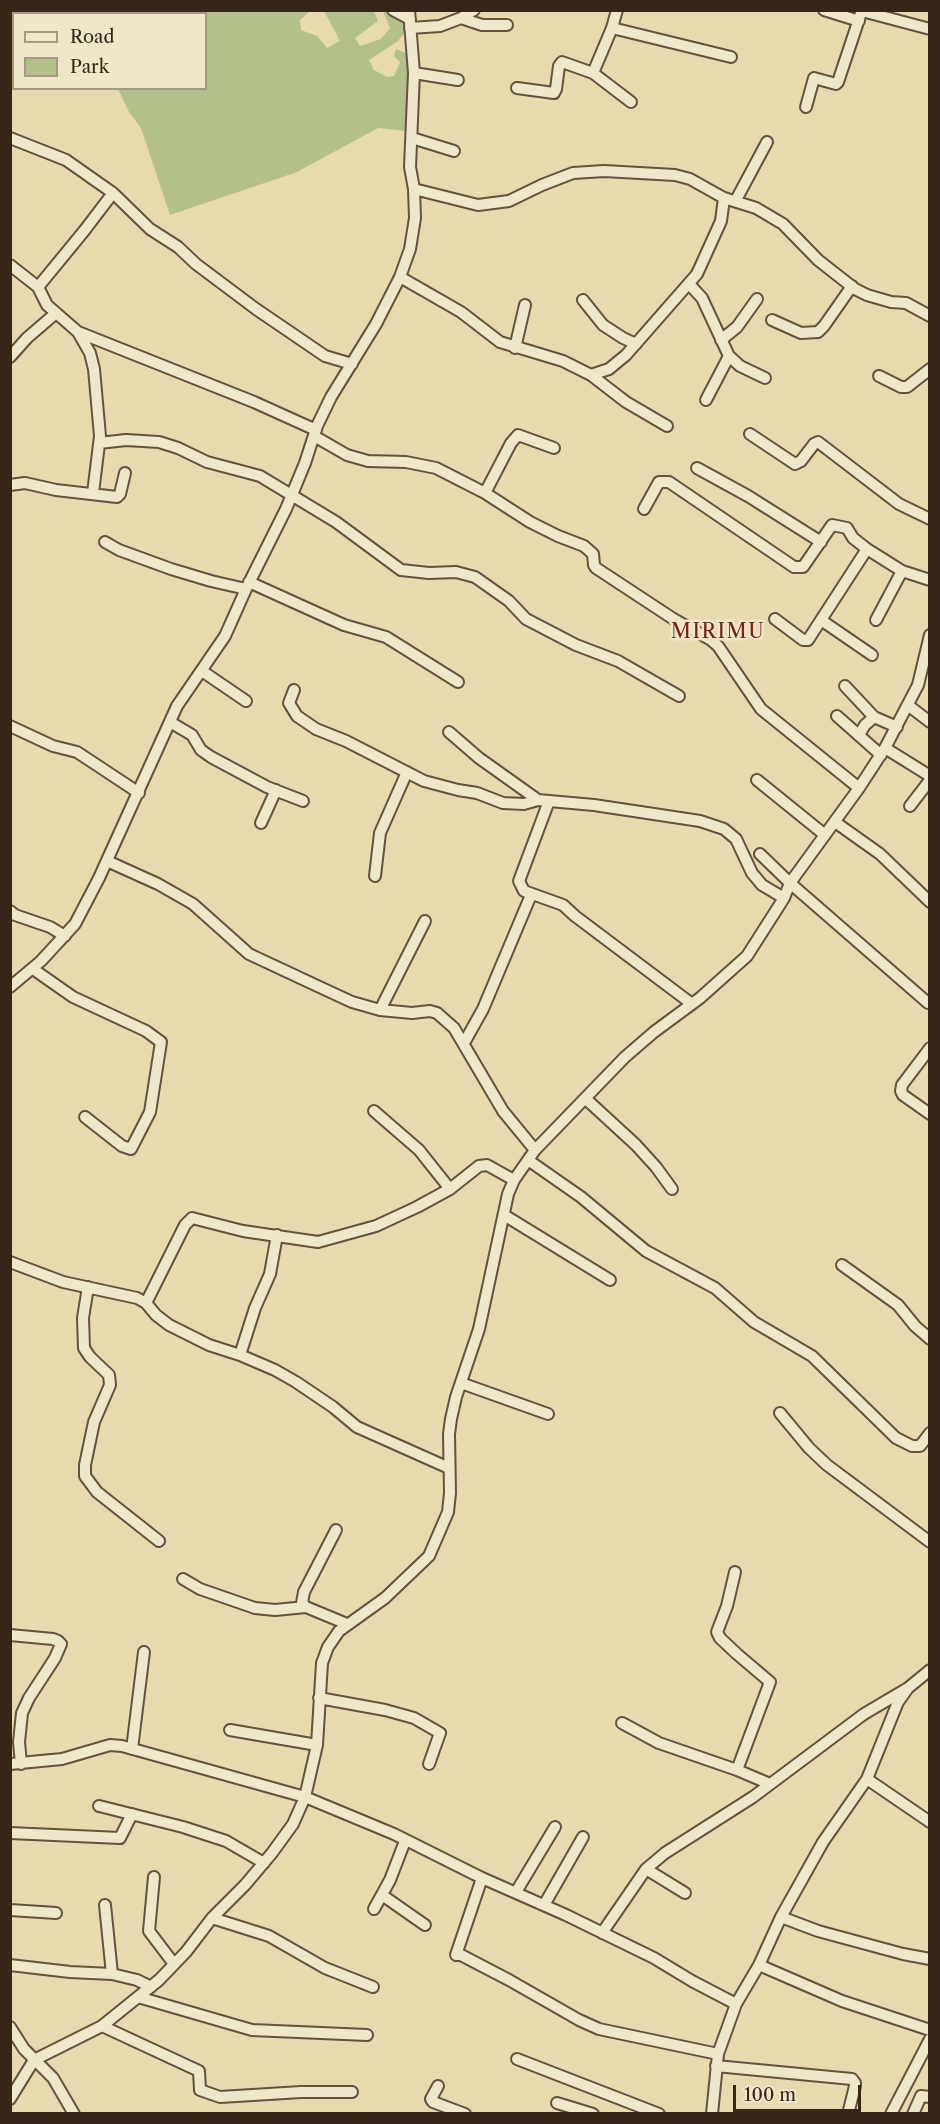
<!DOCTYPE html>
<html>
<head>
<meta charset="utf-8">
<style>
	body { margin:0 }
	#map { position:relative; width:940px; height:2124px; overflow:hidden; background:#e7daae; font-family:"Libre Caslon Text",serif }
	canvas { display:block }
	.frame { position:absolute; inset:0; border:12px solid #372518; pointer-events:none }
	.legend { position:absolute; left:12px; top:12px; width:195px; height:78px; box-sizing:border-box; background:#efe7ca; border:2px solid #a59983; margin:0; padding:8px 10px; list-style:none; font-size:18px; color:#372518 }
	.legend li { display:flex; align-items:center; gap:12px; height:30px }
	.legend b { width:30px; border:2px solid #a59983 }
	.scale { position:absolute; left:733px; top:2085px; width:128px; height:27px; box-sizing:border-box; border:3px solid #372518; border-top:0; padding-left:8px; font-size:18px; line-height:21px; white-space:nowrap; color:#372518; -webkit-text-stroke:4px #efe7ca; paint-order:stroke }
</style>
</head>
<body>
<div id="map">
<canvas width="940" height="2124"></canvas>
<div class="frame"></div>
<ul class="legend">
<li><b style="height:8px;background:#efe7ca"></b>Road</li>
<li><b style="height:16px;background:#b3c08c"></b>Park</li>
</ul>
<div class="scale">100 m</div>
</div>
<script>
const c = document.querySelector('canvas').getContext('2d');
c.lineJoin = 'round';
function fillPath(path, color) { c.fillStyle = color; c.fill(path, 'evenodd'); }
const shape = rows => new Path2D(rows.map(r => 'M' + r).join(''));
function strokePath(path, color, width, dash) { c.strokeStyle = color; c.lineWidth = width; c.lineCap = dash ? 'butt' : 'round'; c.setLineDash(dash || []); c.stroke(path); }
function label(font, color, halo, rows, align = 'center') {
  c.font = font + ' "Libre Caslon Text",serif'; c.lineWidth = 5; c.setLineDash([]); c.textBaseline = 'middle'; c.strokeStyle = halo; c.fillStyle = color; for (const [text, x, y, turn = 0] of rows) {
    c.save(); c.translate(x, y); c.rotate((+turn || 0) * Math.PI / 180); c.textAlign = isNaN(turn) ? turn : align; if (halo) c.strokeText(text, 0, 0); c.fillText(text, 0, 0); c.restore();
  }
}
fillPath(shape([
	[167,11,310,11,300,20,301,30,317,36,327,48,340,41,324,11,374,11,378,21,355,38,360,46,381,39,390,28,383,11,400,11,405,32,398,41,369,60,374,70,387,77,394,76,400,62,394,56,396,49,406,53,409,96,407,131,378,128,297,172,170,215,141,128,129,112,118,89,206,88,206,14,163,13]
]), '#b3c08c');
const minor = shape([
	[35,10,37,14],
	[393,10,410,19],
	[617,10,612,28,593,73,631,102],
	[824,10,859,21],
	[862,11,930,29],
	[84,14,86,10],
	[461,18,482,25,507,25],
	[410,28,440,26,461,18,474,10],
	[612,28,731,57],
	[414,73,458,80],
	[517,88,554,93,556,89,559,66,562,62,593,73],
	[806,107,814,78,836,84,838,82,862,10],
	[10,138,66,160,113,193,150,229,178,247,196,264,256,309,325,356,352,364],
	[412,138,454,151],
	[414,189,478,205,509,201,542,185,573,173,604,171,675,175,690,179,724,198,756,208,783,224,818,260,855,289,867,295,891,302,906,303,930,316],
	[736,200,767,142],
	[10,265,38,287,47,305,78,332,90,353,94,369,100,436,93,493],
	[400,277,461,312,500,342,563,361,591,375,626,402,667,426],
	[689,284,702,298,729,356,740,366,765,378],
	[38,287,84,231,113,193],
	[583,300,603,325,623,338,636,344],
	[772,320,801,333,818,332,824,326,852,286],
	[78,332,254,402,316,430],
	[721,340,737,327,757,299],
	[515,348,525,305],
	[10,357,27,338,56,313],
	[591,375,609,369,626,355,697,274,721,221,724,198],
	[879,376,901,387,907,387,930,369],
	[706,400,729,356],
	[750,434,795,464,801,461,814,444,818,442,899,504,930,519],
	[314,436,347,455,368,461,406,462,436,468,485,493,530,522,558,536,584,546,593,554,594,565,596,568,672,618,711,640,718,646,761,709,859,788],
	[99,443,126,440,159,442,178,448,207,462,260,476,336,522,401,570,429,573,456,572,475,577,509,601,526,619,576,645,618,661,679,696],
	[697,468,748,496,821,542],
	[10,485,25,483,56,490,117,497,120,494,125,473],
	[485,493,511,443,518,435,554,448],
	[644,509,659,482,669,482,794,567,803,567,832,525,847,528,853,538,867,549,902,571,930,580],
	[105,542,119,550,171,569,211,581,246,589],
	[249,582,344,625,386,637,458,682],
	[775,619,803,640,808,640,867,549],
	[821,620,872,655],
	[876,620,902,571],
	[202,671,246,701],
	[845,686,874,717],
	[294,690,289,703,297,716,316,729,346,741,424,781,458,790,477,793,503,803,524,804,538,800,594,805,700,821,724,829,736,839,752,873,762,885,784,898],
	[909,706,930,722],
	[837,716,881,755],
	[170,722,192,735,201,750,211,757,267,787,303,801],
	[10,726,53,746,77,752,139,793],
	[449,732,479,758,538,800],
	[859,735,865,725,874,717,897,727],
	[885,748,930,776],
	[757,780,825,835],
	[549,801,519,881,524,891,563,905,575,916,692,1004],
	[910,806,930,780],
	[835,822,880,854,930,902],
	[261,823,276,790],
	[760,854,790,883,928,1003],
	[107,861,158,884,193,904,249,954,326,990,352,1002,380,1010,412,1013,430,1011,437,1013,454,1028,503,1111,535,1150],
	[375,876,380,833,407,772],
	[10,911,15,915,50,927,65,936],
	[33,969,73,997,146,1031,161,1042,150,1112,131,1149,122,1146,85,1117],
	[10,987,41,961,75,924,99,878,177,706,225,636,246,589,286,509,305,463,317,426,331,397,376,324,400,277,410,249,415,218,414,189,410,167,414,73,409,10],
	[380,1010,425,921],
	[464,1043,483,1009,531,895],
	[930,1048,902,1085,901,1091,903,1095,930,1114],
	[586,1099,636,1145,656,1167,672,1189],
	[374,1111,419,1150,450,1189],
	[528,1160,581,1197,646,1251,715,1288,754,1322,812,1356,896,1438,912,1446,920,1446,930,1433],
	[504,1215,610,1280],
	[10,1262,63,1282,137,1298,146,1303,156,1315,169,1325,209,1345,240,1355,255,1308,270,1274,277,1235],
	[842,1265,898,1305,915,1326,930,1339],
	[88,1287,83,1318,84,1348,90,1357,109,1375,110,1385,94,1422,85,1465,85,1476,97,1492,159,1541],
	[146,1303,185,1225,192,1218,243,1231,318,1242,376,1226,417,1207,450,1189,479,1166,487,1165,514,1180],
	[240,1355,275,1370,296,1382,333,1407,357,1427,449,1468],
	[461,1383,548,1414],
	[780,1413,809,1448,827,1465,930,1542],
	[336,1530,304,1592,302,1603,306,1607,347,1624],
	[735,1572,727,1606,717,1632,720,1638,737,1654,770,1682,737,1770],
	[183,1579,200,1589,255,1608,275,1610,306,1607],
	[10,1635,53,1639,58,1641,61,1644,55,1658,29,1698,22,1713,19,1742,21,1764],
	[319,1698,385,1710,414,1718,440,1733,429,1764],
	[622,1723,659,1743,737,1770,770,1784],
	[230,1730,317,1745],
	[132,1749,144,1652],
	[10,1764,62,1759,110,1745,122,1746,305,1797,394,1834,482,1878,566,1915,654,1958,692,1981,736,2004],
	[867,1779,930,1822],
	[99,1806,183,1827,226,1841,264,1863],
	[10,1833,120,1838,132,1814],
	[646,1869,685,1893],
	[154,1877,149,1931,174,1964],
	[482,1878,456,1955,461,1955,509,1980,579,2020,599,2029,718,2054],
	[516,1892,555,1827],
	[382,1895,425,1925],
	[105,1905,112,1974],
	[544,1905,583,1837],
	[374,1909,390,1880,405,1841],
	[10,1910,56,1913],
	[781,1917,818,1931,903,1954,930,1959],
	[212,1918,269,1936,325,1968,373,1987],
	[602,1933,646,1869,665,1853,753,1797,864,1714,908,1688,930,1670],
	[10,1965,70,1972,112,1974,137,1980,151,1987],
	[759,1965,842,2001,930,2030],
	[138,1997,252,2030,367,2035],
	[102,2026,199,2071,200,2090,220,2097,301,2092,352,2092],
	[10,2027,24,2049,53,2078,74,2114],
	[517,2059,659,2114],
	[716,2066,852,2079,855,2083,855,2086,848,2114],
	[438,2086,431,2099,433,2102,465,2114],
	[10,2099,34,2060,102,2026,159,1980,186,1952,212,1918,245,1885,272,1853,293,1824,305,1797,317,1745,322,1663,328,1647,339,1631,385,1598,429,1556,448,1512,450,1493,449,1434,451,1419,456,1397,479,1329,508,1194,514,1180,535,1150,625,1057,654,1032,700,998,747,956,784,898,790,883,859,788,885,748,918,685,930,635],
	[557,2103,593,2114],
	[712,2114,718,2054,736,2004,759,1965,781,1917,823,1842,867,1779,898,1702,908,1688],
	[891,2114,930,2039],
	[913,2114,921,2096,930,2097]
]);
strokePath(minor, '#63523e', 14);
strokePath(minor, '#efe7ca', 10);
c.letterSpacing = '1.5px';
label('20px', '#7a1f14', '#efe7ca', [
	["MIRIMU",718,632]
]);
c.letterSpacing = '0px';
</script>
</body>
</html>
